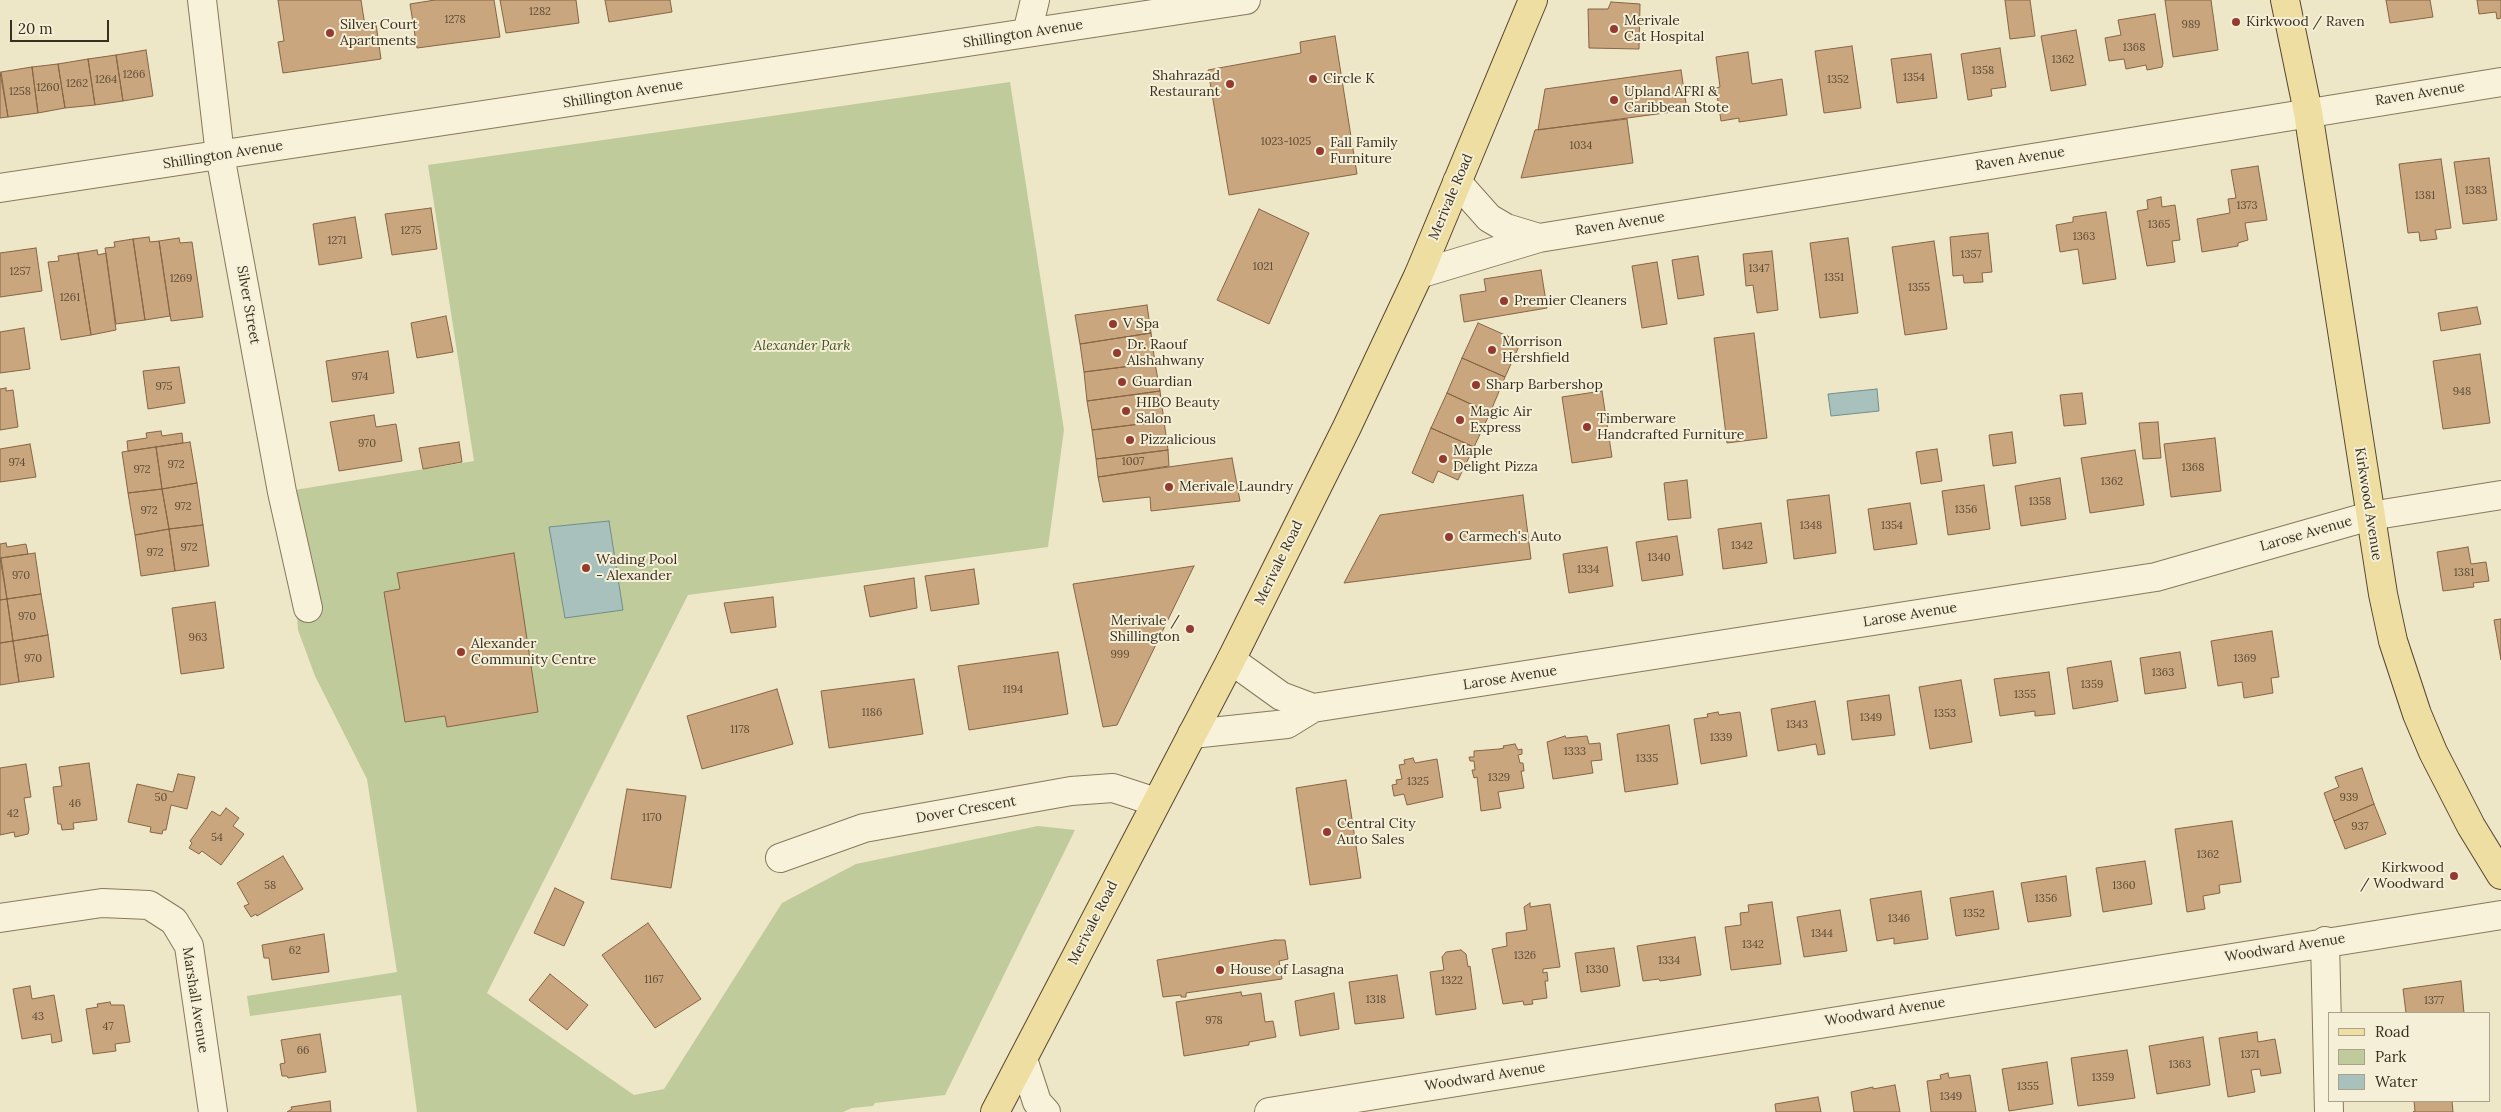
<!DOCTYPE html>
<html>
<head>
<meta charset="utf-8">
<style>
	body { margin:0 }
	#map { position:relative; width:2501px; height:1112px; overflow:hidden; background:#ede6c7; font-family:Lora,serif }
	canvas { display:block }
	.legend { position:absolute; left:2328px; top:1012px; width:162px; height:90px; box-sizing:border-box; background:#f4efd6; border:1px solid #a9a28d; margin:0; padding:6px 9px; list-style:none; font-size:15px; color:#392f20 }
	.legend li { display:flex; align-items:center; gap:10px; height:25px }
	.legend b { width:25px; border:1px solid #a9a28d }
	.scale { position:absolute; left:10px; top:20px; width:99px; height:22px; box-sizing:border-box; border:2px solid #392f20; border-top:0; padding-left:6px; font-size:15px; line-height:18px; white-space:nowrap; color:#392f20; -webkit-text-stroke:4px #f4efd6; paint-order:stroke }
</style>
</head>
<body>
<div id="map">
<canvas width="2501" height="1112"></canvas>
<ul class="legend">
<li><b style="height:6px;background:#eedea1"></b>Road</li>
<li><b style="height:14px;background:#c0cb9b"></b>Park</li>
<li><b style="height:14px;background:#a8c1bc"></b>Water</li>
</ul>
<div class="scale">20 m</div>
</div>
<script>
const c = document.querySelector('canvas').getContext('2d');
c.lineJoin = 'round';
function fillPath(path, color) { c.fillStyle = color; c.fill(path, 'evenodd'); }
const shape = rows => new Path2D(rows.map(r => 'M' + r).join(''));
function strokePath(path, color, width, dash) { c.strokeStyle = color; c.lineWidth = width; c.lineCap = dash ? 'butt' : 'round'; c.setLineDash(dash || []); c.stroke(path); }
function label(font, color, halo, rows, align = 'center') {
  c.font = font + ' Lora,serif'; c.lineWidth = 4; c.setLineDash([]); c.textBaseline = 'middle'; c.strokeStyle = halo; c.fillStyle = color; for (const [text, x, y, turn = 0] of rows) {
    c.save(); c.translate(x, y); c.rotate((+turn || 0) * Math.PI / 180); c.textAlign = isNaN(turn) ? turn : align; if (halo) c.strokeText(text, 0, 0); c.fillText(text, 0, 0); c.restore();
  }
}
fillPath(shape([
	[1010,82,1064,430,1048,547,688,595,487,993,634,1095,664,1089,782,903,856,864,1038,826,1075,830,945,1095,875,1103,873,1106,852,1108,843,1112,417,1112,401,995,250,1016,247,996,397,972,367,779,315,676,298,630,291,533,282,492,474,461,428,165]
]), '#c0cb9b');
const water = shape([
	[1877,389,1879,411,1831,416,1828,394,1877,389],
	[609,521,623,610,565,618,549,527,609,521]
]);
fillPath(water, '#a8c1bc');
strokePath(water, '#6f8f8a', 1);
const building = shape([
	[278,0,361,0,365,26,376,24,381,59,283,73,278,42,284,41,278,0],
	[435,0,494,0,500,37,417,48,410,4,435,0],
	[500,0,576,0,579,23,506,33,500,0],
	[605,0,670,0,672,12,609,22,605,0],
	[2005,0,2030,0,2035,36,2010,39,2005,0],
	[2165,0,2211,0,2218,50,2173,57,2165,0],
	[2386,0,2430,0,2433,17,2390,23,2386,0],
	[2477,0,2501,0,2501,18,2497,19,2496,12,2479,14,2477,0],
	[1611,2,1640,4,1639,49,1589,48,1588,9,1608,9,1611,2],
	[2155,14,2163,63,2162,67,2147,70,2146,65,2126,69,2124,59,2109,61,2105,38,2121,35,2118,20,2155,14],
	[2076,30,2086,85,2051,91,2041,36,2076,30],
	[1335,36,1357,174,1229,195,1208,70,1301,53,1300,42,1335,36],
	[1852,46,1861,108,1824,113,1815,51,1852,46],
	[2000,48,2006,87,1991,89,1992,96,1968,100,1961,54,2000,48],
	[146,50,153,96,123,101,116,55,146,50],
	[1748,52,1752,84,1782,79,1787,115,1739,122,1739,118,1721,121,1716,88,1720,87,1716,57,1748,52],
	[1931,54,1937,98,1897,103,1891,59,1931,54],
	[116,55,123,101,95,105,88,59,116,55],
	[88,59,95,105,65,108,58,64,88,59],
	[58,64,65,108,38,113,32,67,58,64],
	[32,67,38,113,8,117,1,72,32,67],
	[1681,70,1687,110,1538,130,1545,89,1681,70],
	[0,72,8,117,0,118,0,72],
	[1627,119,1633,163,1521,178,1535,130,1627,119],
	[2489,158,2497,220,2463,224,2454,162,2489,158],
	[2441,159,2451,228,2435,230,2437,239,2420,241,2419,232,2408,233,2399,164,2441,159],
	[2258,166,2267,220,2245,223,2248,240,2238,243,2238,246,2202,252,2197,219,2230,213,2228,199,2236,198,2231,170,2258,166],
	[2161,197,2162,207,2175,205,2180,240,2172,241,2175,262,2147,266,2137,211,2148,209,2147,200,2161,197],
	[431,208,437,249,392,255,385,214,431,208],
	[1259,209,1309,233,1269,324,1217,300,1259,209],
	[2106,212,2116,279,2083,284,2078,249,2060,252,2056,225,2073,222,2073,217,2106,212],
	[355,217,362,258,319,265,313,224,355,217],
	[1988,233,1992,272,1982,273,1983,282,1964,283,1963,275,1953,276,1950,237,1988,233],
	[149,237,150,242,159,241,170,316,145,320,133,239,149,237],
	[179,238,180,243,192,242,203,317,171,321,159,241,179,238],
	[1848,238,1858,313,1820,318,1810,243,1848,238],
	[133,239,145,320,116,324,105,248,115,247,114,242,133,239],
	[1934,241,1947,329,1905,335,1892,247,1934,241],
	[36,248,42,291,0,297,0,253,36,248],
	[97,250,98,255,106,253,116,330,91,335,78,253,97,250],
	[1772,251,1778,310,1757,313,1753,285,1746,286,1743,254,1772,251],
	[78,253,91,335,61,340,48,262,59,261,58,256,78,253],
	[1698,256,1704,295,1678,299,1672,260,1698,256],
	[1657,262,1667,324,1642,328,1632,266,1657,262],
	[1541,270,1547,308,1464,322,1460,295,1486,291,1484,279,1541,270],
	[1147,305,1151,333,1080,344,1075,315,1147,305],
	[2477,307,2481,324,2441,331,2438,313,2477,307],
	[446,316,453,352,417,358,411,323,446,316],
	[1478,323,1521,342,1505,377,1462,358,1478,323],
	[24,328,30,369,0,373,0,332,24,328],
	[1151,333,1155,363,1084,372,1080,344,1151,333],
	[1754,333,1767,438,1727,443,1714,338,1754,333],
	[388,351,394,393,332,402,326,361,388,351],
	[2480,354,2490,423,2443,429,2433,361,2480,354],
	[1462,358,1505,377,1490,413,1447,393,1462,358],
	[1155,363,1160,391,1087,401,1084,372,1155,363],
	[179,367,185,403,148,409,143,371,179,367],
	[6,388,6,391,13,390,18,427,0,430,0,389,6,388],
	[1160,391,1164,421,1092,430,1087,401,1160,391],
	[1602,391,1612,457,1572,463,1562,397,1602,391],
	[1447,393,1490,413,1474,447,1431,428,1447,393],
	[2082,393,2086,424,2064,426,2060,395,2082,393],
	[374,415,376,427,396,424,402,461,339,471,330,422,374,415],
	[1164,421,1168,450,1096,459,1092,430,1164,421],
	[2158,422,2161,458,2143,459,2139,423,2158,422],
	[1431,428,1474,447,1458,480,1438,471,1433,483,1412,473,1431,428],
	[161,431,162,436,182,433,183,443,128,451,127,441,147,438,146,433,161,431],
	[2012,432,2016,463,1993,466,1989,435,2012,432],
	[2215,438,2221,491,2171,497,2164,444,2215,438],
	[190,442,197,483,162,489,156,447,190,442],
	[459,442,462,462,423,469,419,448,459,442],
	[30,444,36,477,0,482,0,449,30,444],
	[156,447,162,489,128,493,122,452,156,447],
	[1937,449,1942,481,1921,484,1916,452,1937,449],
	[1168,450,1169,466,1098,477,1096,459,1168,450],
	[2135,450,2144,505,2090,513,2081,458,2135,450],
	[1232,458,1240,501,1151,511,1150,497,1103,502,1098,477,1232,458],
	[2060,478,2066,519,2021,526,2015,486,2060,478],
	[1687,480,1691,518,1668,520,1664,483,1687,480],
	[197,483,203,525,169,529,162,489,197,483],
	[1984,485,1990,529,1948,535,1942,491,1984,485],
	[162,489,169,529,135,535,128,493,162,489],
	[1523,495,1531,559,1344,583,1380,515,1523,495],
	[1829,495,1836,553,1794,559,1787,500,1829,495],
	[1910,503,1917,544,1874,550,1868,509,1910,503],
	[1761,523,1767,563,1723,569,1718,529,1761,523],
	[203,525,209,566,175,571,169,529,203,525],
	[169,529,175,571,141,576,135,535,169,529],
	[1677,536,1683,575,1642,581,1636,542,1677,536],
	[6,543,7,547,26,544,28,554,0,558,0,544,6,543],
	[1607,547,1613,586,1569,593,1563,554,1607,547],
	[2468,547,2471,564,2486,562,2489,581,2473,583,2474,587,2443,591,2437,552,2468,547],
	[35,553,41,594,7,599,1,558,35,553],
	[514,553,538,712,447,727,445,716,405,722,384,592,400,589,397,573,514,553],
	[0,558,7,599,0,600,0,558],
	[1194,566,1117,725,1103,727,1073,584,1194,566],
	[974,569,979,604,931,611,925,576,974,569],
	[914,578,917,608,870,617,864,586,914,578],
	[41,594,48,635,13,641,7,599,41,594],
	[773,597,776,627,731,633,724,603,773,597],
	[7,599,13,641,0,643,0,600,7,599],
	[215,602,224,668,181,674,172,608,215,602],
	[2501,619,2501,660,2494,620,2501,619],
	[2272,631,2279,677,2271,678,2273,693,2244,698,2242,682,2218,686,2211,641,2272,631],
	[48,635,54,677,19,682,13,641,48,635],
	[13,641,19,682,0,685,0,643,13,641],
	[1058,652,1068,714,969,730,958,666,1058,652],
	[2180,652,2186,688,2145,694,2140,658,2180,652],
	[2111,661,2118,701,2073,709,2067,668,2111,661],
	[2049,672,2055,714,2035,716,2035,711,2000,716,1994,679,2049,672],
	[914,679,923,734,829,748,821,691,914,679],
	[1961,680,1972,742,1930,749,1919,687,1961,680],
	[777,689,793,744,702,769,687,716,777,689],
	[1889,695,1895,735,1852,740,1847,701,1889,695],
	[1815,701,1825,754,1818,755,1816,744,1778,751,1771,709,1815,701],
	[1718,712,1719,715,1740,712,1747,756,1701,764,1694,719,1708,717,1707,714,1718,712],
	[1669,725,1678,784,1625,792,1617,734,1669,725],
	[1565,736,1566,738,1587,736,1589,744,1600,743,1602,760,1591,761,1593,773,1553,779,1547,742,1565,736],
	[1515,744,1518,750,1522,749,1522,754,1518,755,1520,763,1523,763,1524,771,1521,771,1524,788,1498,792,1501,808,1481,811,1477,777,1474,778,1472,770,1475,770,1474,761,1470,761,1469,757,1474,757,1474,751,1499,749,1504,748,1503,746,1515,744],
	[1413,758,1415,763,1437,759,1443,797,1407,805,1404,794,1394,796,1392,785,1397,784,1396,780,1402,779,1399,765,1405,764,1404,760,1413,758],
	[89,763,97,820,73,823,74,829,62,830,61,824,58,824,53,787,62,786,59,767,89,763],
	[26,764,31,797,24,798,29,829,28,834,15,837,14,832,0,835,0,768,26,764],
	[2362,768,2374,804,2334,821,2324,793,2339,787,2335,777,2362,768],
	[178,774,195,777,187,809,171,805,166,830,163,830,162,834,150,832,151,827,128,822,137,784,173,792,178,774],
	[1346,780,1361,878,1310,885,1296,788,1346,780],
	[627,789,686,796,671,888,611,879,627,789],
	[2374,804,2386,834,2345,849,2334,821,2374,804],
	[226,808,239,818,233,826,244,834,221,865,202,851,199,854,189,848,192,843,190,841,212,811,220,816,226,808],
	[2232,821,2241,882,2219,885,2220,893,2203,896,2205,909,2187,912,2175,829,2232,821],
	[283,856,303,889,257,916,256,914,251,917,244,906,249,904,237,883,283,856],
	[2145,861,2152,904,2103,912,2096,868,2145,861],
	[2066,876,2071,916,2028,922,2021,883,2066,876],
	[555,888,584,902,564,946,534,933,555,888],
	[1921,891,1928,939,1894,944,1894,938,1877,941,1870,899,1921,891],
	[1993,891,1999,929,1956,936,1950,898,1993,891],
	[1772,902,1781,964,1731,970,1725,927,1741,925,1740,913,1749,912,1748,905,1772,902],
	[1530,903,1530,907,1550,904,1560,967,1543,969,1543,973,1547,972,1548,981,1545,981,1547,998,1532,1000,1533,1004,1524,1005,1523,1001,1503,1004,1492,949,1507,946,1506,933,1527,930,1524,907,1530,903],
	[1840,910,1847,951,1804,957,1797,917,1840,910],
	[648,923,701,999,655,1028,602,955,648,923],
	[324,934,329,972,272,980,269,958,264,958,262,945,324,934],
	[1695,937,1701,975,1660,981,1659,979,1643,981,1637,946,1695,937],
	[1275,940,1285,940,1288,959,1279,961,1282,979,1186,993,1186,997,1181,997,1181,995,1163,997,1157,960,1275,940],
	[1614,948,1620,986,1581,992,1575,953,1614,948],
	[1461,950,1466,954,1468,967,1470,966,1476,1009,1436,1015,1430,972,1444,970,1442,957,1446,952,1461,950],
	[550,974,588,1005,567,1030,529,1000,550,974],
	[1397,975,1404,1018,1355,1024,1349,982,1397,975],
	[2461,981,2464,1013,2406,1013,2403,989,2461,981],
	[30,986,32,999,54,995,62,1041,52,1043,51,1034,22,1039,13,989,30,986],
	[1241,992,1242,996,1261,993,1265,1022,1273,1021,1276,1037,1249,1042,1249,1045,1184,1056,1176,1002,1241,992],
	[1334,993,1339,1029,1300,1036,1295,1001,1334,993],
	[110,1002,111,1005,124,1005,130,1042,115,1044,116,1051,93,1054,86,1009,98,1007,97,1004,110,1002],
	[2257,1032,2258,1042,2275,1039,2281,1073,2261,1076,2260,1069,2251,1070,2255,1092,2228,1097,2219,1038,2257,1032],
	[320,1034,326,1072,288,1078,287,1076,282,1076,280,1064,285,1063,281,1040,320,1034],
	[2203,1037,2210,1085,2157,1094,2149,1046,2203,1037],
	[2127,1050,2135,1098,2078,1106,2071,1058,2127,1050],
	[2047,1062,2053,1104,2009,1111,2002,1069,2047,1062],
	[1948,1073,1949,1078,1970,1075,1976,1112,1931,1112,1927,1081,1941,1079,1940,1075,1948,1073],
	[1895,1085,1900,1112,1854,1112,1851,1092,1873,1087,1873,1089,1895,1085],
	[1818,1097,1821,1112,1776,1112,1775,1104,1818,1097],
	[330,1101,331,1112,287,1112,292,1109,291,1107,330,1101],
	[2414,1101,2452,1101,2453,1112,2413,1112,2415,1111,2414,1101]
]);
fillPath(building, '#c9a67e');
strokePath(building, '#866544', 1);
const minor = shape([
	[202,0,220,155,282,492,308,608],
	[1027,33,1035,0],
	[1457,182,1489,218,1506,228,1539,238],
	[0,188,1246,0],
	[1419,274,1539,238,2501,82],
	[1231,660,1281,696,1313,708],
	[1192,734,1287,724,1313,708,2156,577,2370,516,2501,495],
	[780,858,864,828,1071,791,1113,788,1156,802],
	[0,918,102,903,149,905,174,921,189,946,213,1112],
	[2325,941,2329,1112],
	[1023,1059,1037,1102,1046,1112],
	[1269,1112,2501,915]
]);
const major = shape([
	[2285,0,2308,112,2383,594,2393,641,2417,714,2433,752,2471,826,2501,875],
	[995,1112,1231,660,1347,427,1419,274,1533,0]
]);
strokePath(minor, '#88785d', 30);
strokePath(major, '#564631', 30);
strokePath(minor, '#f8f2da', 28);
strokePath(major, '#eedea1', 28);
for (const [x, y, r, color] of [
	[2236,22,5,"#943a2f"],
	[1614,29,5,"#943a2f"],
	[330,33,5,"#943a2f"],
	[1313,79,5,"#943a2f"],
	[1230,84,5,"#943a2f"],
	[1614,100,5,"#943a2f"],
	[1320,151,5,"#943a2f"],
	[1504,301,5,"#943a2f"],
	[1113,324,5,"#943a2f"],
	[1492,350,5,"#943a2f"],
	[1117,353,5,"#943a2f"],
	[1122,382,5,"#943a2f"],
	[1476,385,5,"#943a2f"],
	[1126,411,5,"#943a2f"],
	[1460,420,5,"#943a2f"],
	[1587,427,5,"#943a2f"],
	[1130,440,5,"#943a2f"],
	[1443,459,5,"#943a2f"],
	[1169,487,5,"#943a2f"],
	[1449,537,5,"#943a2f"],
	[586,568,5,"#943a2f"],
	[1190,629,5,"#943a2f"],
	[461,652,5,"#943a2f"],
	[1327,832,5,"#943a2f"],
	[2454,876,5,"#943a2f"],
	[1220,970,5,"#943a2f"]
]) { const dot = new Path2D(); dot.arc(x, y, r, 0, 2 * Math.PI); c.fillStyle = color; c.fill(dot); strokePath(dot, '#f4efd6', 2); }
label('11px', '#5d4d38', null, [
	["1282",540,12],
	["1278",455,20],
	["989",2191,25],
	["1368",2134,48],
	["1362",2063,60],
	["1358",1983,71],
	["1266",134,75],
	["1354",1914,78],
	["1264",106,80],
	["1352",1838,80],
	["1262",77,84],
	["1260",48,88],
	["1258",20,92],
	["1023-1025",1286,142],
	["1034",1581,146],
	["1383",2476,191],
	["1381",2425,196],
	["1373",2247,206],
	["1365",2159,225],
	["1275",411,231],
	["1363",2084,237],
	["1271",337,241],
	["1357",1971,255],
	["1021",1263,267],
	["1347",1759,269],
	["1257",20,272],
	["1351",1834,278],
	["1269",181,279],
	["1355",1919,288],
	["1261",70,298],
	["974",360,377],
	["975",164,387],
	["948",2462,392],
	["970",367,444],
	["1007",1133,462],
	["974",17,463],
	["972",176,465],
	["1368",2193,468],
	["972",142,470],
	["1362",2112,482],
	["1358",2040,502],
	["972",183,507],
	["1356",1966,510],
	["972",149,511],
	["1348",1811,526],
	["1354",1892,526],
	["1342",1742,546],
	["972",189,548],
	["972",155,553],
	["1340",1659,558],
	["1334",1588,570],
	["1381",2464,573],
	["970",21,576],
	["970",27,617],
	["963",198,638],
	["999",1120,655],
	["970",33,659],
	["1369",2245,659],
	["1363",2163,673],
	["1359",2092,685],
	["1194",1013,690],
	["1355",2025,695],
	["1186",872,713],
	["1353",1945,714],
	["1349",1871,718],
	["1343",1797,725],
	["1178",740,730],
	["1339",1721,738],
	["1333",1575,752],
	["1335",1647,759],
	["1329",1499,778],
	["1325",1418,782],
	["50",161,798],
	["939",2349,798],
	["46",75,804],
	["42",13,814],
	["1170",652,818],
	["937",2360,827],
	["54",217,838],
	["1362",2208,855],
	["58",270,886],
	["1360",2124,886],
	["1356",2046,899],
	["1352",1974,914],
	["1346",1899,919],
	["1344",1822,934],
	["1342",1753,945],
	["62",295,951],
	["1326",1525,956],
	["1334",1669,961],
	["1330",1597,970],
	["1167",654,980],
	["1322",1452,981],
	["1318",1376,1000],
	["1377",2434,1001],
	["43",38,1017],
	["978",1214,1021],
	["47",108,1027],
	["66",303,1051],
	["1371",2250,1055],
	["1363",2180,1065],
	["1359",2103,1078],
	["1355",2028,1087],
	["1349",1951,1097]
]);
label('14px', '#392f20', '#f4efd6', [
	["Merivale",1624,21],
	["Cat Hospital",1624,37],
	["Kirkwood / Raven",2246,22],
	["Silver Court",340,25],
	["Apartments",340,41],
	["Shahrazad",1220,76,"right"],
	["Restaurant",1220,92,"right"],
	["Circle K",1323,79],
	["Upland AFRI &",1624,92],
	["Caribbean Stote",1624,108],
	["Fall Family",1330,143],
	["Furniture",1330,159],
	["Premier Cleaners",1514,301],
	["V Spa",1123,324],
	["Morrison",1502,342],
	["Hershfield",1502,358],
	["Dr. Raouf",1127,345],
	["Alshahwany",1127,361],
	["Guardian",1132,382],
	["Sharp Barbershop",1486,385],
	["HIBO Beauty",1136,403],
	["Salon",1136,419],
	["Magic Air",1470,412],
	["Express",1470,428],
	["Timberware",1597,419],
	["Handcrafted Furniture",1597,435],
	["Pizzalicious",1140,440],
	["Maple",1453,451],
	["Delight Pizza",1453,467],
	["Merivale Laundry",1179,487],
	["Carmech's Auto",1459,537],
	["Wading Pool",596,560],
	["- Alexander",596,576],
	["Merivale /",1180,621,"right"],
	["Shillington",1180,637,"right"],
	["Alexander",471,644],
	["Community Centre",471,660],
	["Central City",1337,824],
	["Auto Sales",1337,840],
	["Kirkwood",2444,868,"right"],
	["/ Woodward",2444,884,"right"],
	["House of Lasagna",1230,970]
], 'left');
label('14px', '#392f20', '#f4efd6', [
	["Shillington Avenue",1023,34,-9],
	["Shillington Avenue",623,94,-9],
	["Raven Avenue",2420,94,-9],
	["Shillington Avenue",223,155,-9],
	["Raven Avenue",2020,159,-9],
	["Merivale Road",1451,197,-67],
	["Raven Avenue",1620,224,-9],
	["Silver Street",248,305,80],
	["Kirkwood Avenue",2368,504,81],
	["Larose Avenue",2306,534,-16],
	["Merivale Road",1279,563,-64],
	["Larose Avenue",1910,615,-9],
	["Larose Avenue",1510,678,-9],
	["Dover Crescent",966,810,-10],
	["Merivale Road",1093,923,-63],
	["Woodward Avenue",2285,948,-9],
	["Marshall Avenue",195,1000,81],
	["Woodward Avenue",1885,1012,-9],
	["Woodward Avenue",1485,1077,-9]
]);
label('italic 14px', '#445427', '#f4efd6', [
	["Alexander Park",802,346]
]);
</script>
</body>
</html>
